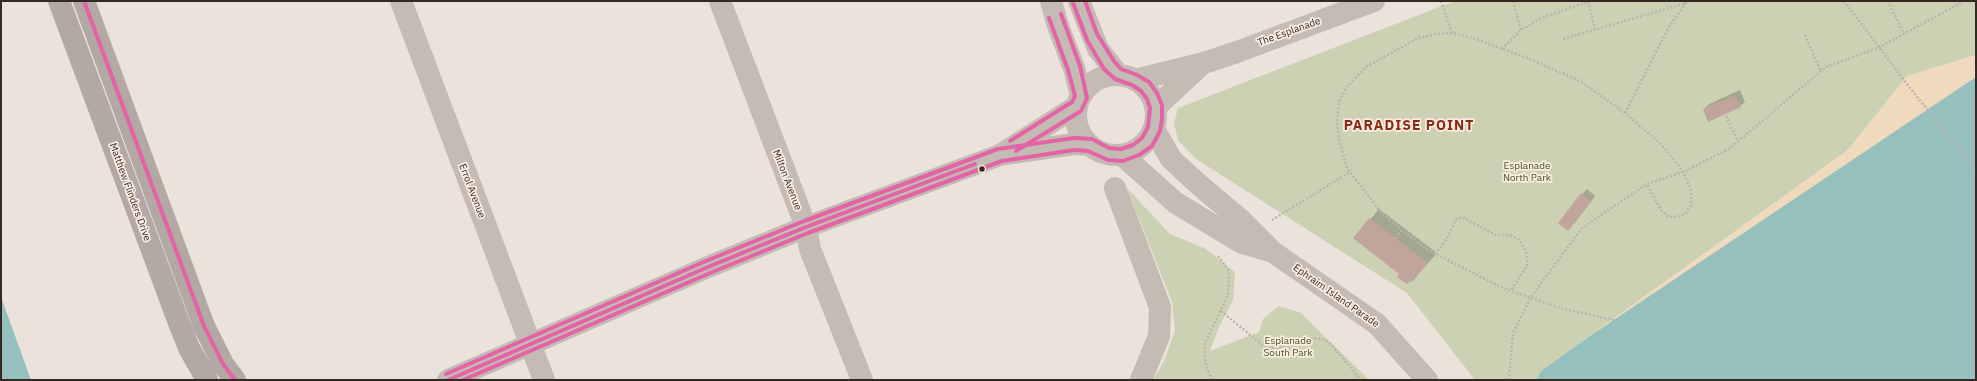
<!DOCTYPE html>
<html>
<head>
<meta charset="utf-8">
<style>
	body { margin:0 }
	#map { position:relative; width:1977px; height:381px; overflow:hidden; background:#ebe3db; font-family:"IBM Plex Sans",sans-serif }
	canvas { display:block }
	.frame { position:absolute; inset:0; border:2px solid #342823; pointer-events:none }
</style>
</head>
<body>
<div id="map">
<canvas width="1977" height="381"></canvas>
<div class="frame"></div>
</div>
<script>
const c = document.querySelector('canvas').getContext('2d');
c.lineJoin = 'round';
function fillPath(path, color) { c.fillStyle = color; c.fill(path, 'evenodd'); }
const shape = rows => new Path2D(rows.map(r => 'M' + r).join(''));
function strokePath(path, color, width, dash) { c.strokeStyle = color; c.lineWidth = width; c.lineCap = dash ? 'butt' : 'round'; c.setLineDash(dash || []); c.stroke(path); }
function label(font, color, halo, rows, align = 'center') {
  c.font = font + ' "IBM Plex Sans",sans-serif'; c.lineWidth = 3.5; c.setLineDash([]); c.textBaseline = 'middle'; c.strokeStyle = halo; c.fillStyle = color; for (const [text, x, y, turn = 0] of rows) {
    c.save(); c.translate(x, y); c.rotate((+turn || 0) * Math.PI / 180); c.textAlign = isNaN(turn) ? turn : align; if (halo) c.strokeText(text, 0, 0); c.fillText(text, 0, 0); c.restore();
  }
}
fillPath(shape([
	[1455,1,1976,1,1976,55,1907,76,1848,150,1541,371,1536,380,1475,380,1407,293,1196,159,1178,140,1174,123,1178,108],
	[1127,188,1170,234,1206,249,1235,272,1233,300,1219,327,1210,351,1259,332,1263,319,1279,306,1301,313,1369,380,1153,380,1164,361,1175,331,1172,302]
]), '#cdd1b3');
fillPath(shape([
	[1976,55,1976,123,1536,380,1541,371,1848,150,1907,76]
]), '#efdabe');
fillPath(shape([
	[1976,77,1976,380,1536,380,1541,371,1587,338],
	[1,297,31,380,1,380]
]), '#96c0bd');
fillPath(shape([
	[1740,90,1745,102,1740,106,1704,109,1709,104],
	[1587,189,1595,196,1573,225,1582,194],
	[1379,209,1437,253,1412,281,1355,238]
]), '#0003');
fillPath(shape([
	[1735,95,1741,107,1708,122,1703,109],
	[1581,193,1591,202,1568,231,1558,223],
	[1369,218,1428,263,1412,282,1410,281,1407,284,1397,277,1399,274,1353,238]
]), '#c1a49b');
strokePath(shape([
	[1441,1,1452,33],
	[1513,1,1521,30],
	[1588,1,1595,29],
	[1844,1,1910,88,1976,170],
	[1888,1,1904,34],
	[1805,35,1821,72],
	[1563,39,1686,3,1684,1],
	[1502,49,1521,30,1539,19,1590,1],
	[1625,113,1669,27,1687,1],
	[1726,116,1738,141],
	[1272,220,1350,172],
	[1396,238,1402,230],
	[1435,254,1447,238,1457,218,1464,218,1496,235,1510,235,1518,239,1522,244,1527,254,1527,266,1511,290],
	[1221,311,1266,348,1279,348,1313,338,1322,339,1329,342,1361,380],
	[1618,321,1560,308,1503,288,1428,250,1402,230,1381,212,1347,168,1339,140,1337,121,1339,102,1346,88,1366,67,1418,38,1437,34,1452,33,1473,38,1527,58,1580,81,1625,113,1661,144,1676,162,1683,172,1691,190,1691,205,1686,213,1678,217,1669,217,1661,210,1647,184],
	[1212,380,1205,362,1205,343,1228,295,1229,271,1218,256],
	[1509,380,1513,333,1531,297,1582,228,1647,184,1683,172,1729,149,1826,67,1880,47,1964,1]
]), '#bcb3ad', 2.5, [2, 2]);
strokePath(shape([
	[401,1,544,380],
	[720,1,806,227,810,249,862,380],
	[1051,1,1058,26,1074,68,1081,96],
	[1079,1,1098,49,1118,74],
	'1076 115a40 40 0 1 1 80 0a40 40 0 1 1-80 0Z',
	[1135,80,1204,63,1237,52,1374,1],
	[1156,107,1203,63],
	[1154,129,1171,159,1197,183,1242,221,1273,252,1377,324,1427,380],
	[1005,154,1074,144,1090,145],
	[1122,155,1176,203,1242,243,1270,251],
	[1115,188,1160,307,1159,336,1141,380],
	[448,380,708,267,806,227,1000,155,1077,106]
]), '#c4bbb4', 22);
strokePath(shape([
	[59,1,179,323,189,348,207,380],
	[84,1,204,326,223,364,235,380]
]), '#b2a9a4', 22);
strokePath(shape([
	[84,1,204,326,223,364,235,380],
	[448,380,708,267,806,227,975,164]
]), '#e463a4', 4);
strokePath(shape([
	[1016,151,1081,111,1087,98,1080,66,1061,14],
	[463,380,710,273,808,233,1002,161,1074,150,1088,151,1108,160,1123,161,1139,155,1152,146,1160,131,1162,119,1162,105,1157,93,1149,82,1137,75,1121,69,1114,61,1097,34,1085,1]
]), '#e463a4', 4);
strokePath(shape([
	[1010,141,1072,102,1075,96,1068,70,1049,18],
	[446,374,706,261,804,221,998,149,1074,138,1092,139,1109,148,1121,149,1133,145,1142,138,1148,127,1150,108,1147,99,1141,91,1132,85,1115,79,1104,69,1087,40,1073,3]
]), '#e463a4', 4);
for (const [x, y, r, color] of [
	[982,169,3.5,"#342823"]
]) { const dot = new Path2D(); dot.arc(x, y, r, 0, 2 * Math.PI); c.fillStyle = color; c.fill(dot); strokePath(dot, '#faece0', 1.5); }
label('10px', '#342823', '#faece0', [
	["The Esplanade",1289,32,-20],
	["Milton Avenue",787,180,69],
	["Errol Avenue",472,191,69],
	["Matthew Flinders Drive",130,192,70],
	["Ephraim Island Parade",1336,296,35]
]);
label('10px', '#455425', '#faece0', [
	["Esplanade",1527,166],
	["North Park",1527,178],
	["Esplanade",1288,341],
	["South Park",1288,353]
]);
c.letterSpacing = '1px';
label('bold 14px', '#892b16', '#faece0', [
	["PARADISE POINT",1409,126]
]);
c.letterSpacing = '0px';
</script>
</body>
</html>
